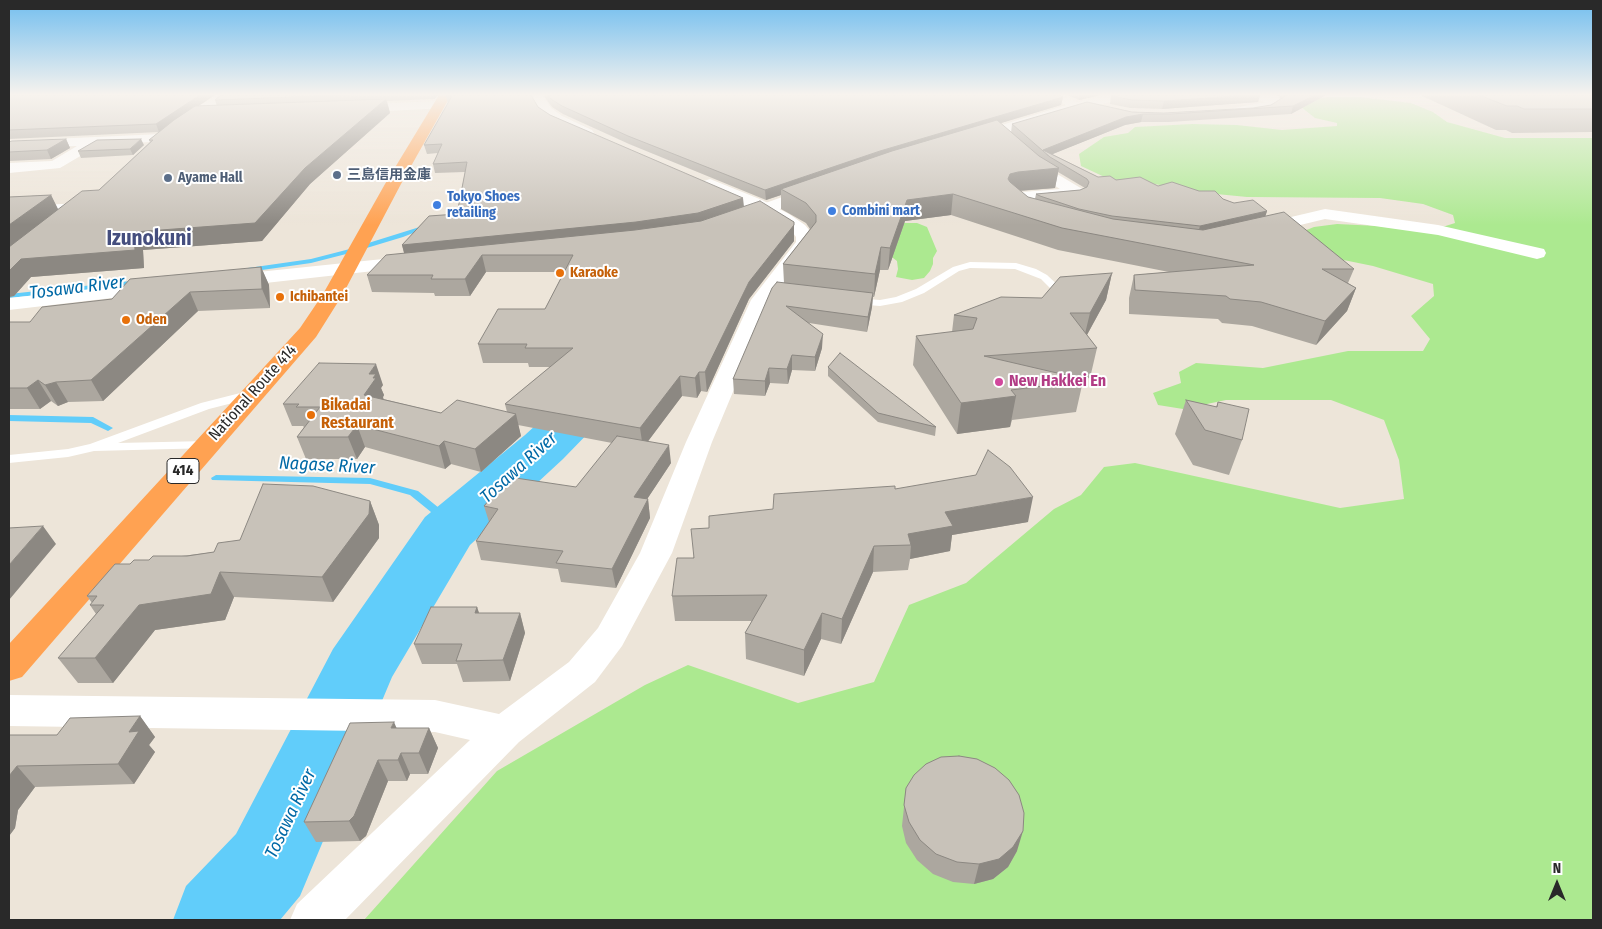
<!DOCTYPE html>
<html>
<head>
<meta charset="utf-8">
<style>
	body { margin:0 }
	#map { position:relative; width:1602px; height:929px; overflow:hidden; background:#ede5d9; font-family:"Fira Sans Condensed",sans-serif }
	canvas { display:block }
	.frame { position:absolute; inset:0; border:10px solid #292929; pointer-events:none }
	.north { position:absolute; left:1532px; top:859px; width:50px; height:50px; -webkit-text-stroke:4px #fff; paint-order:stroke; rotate:0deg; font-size:14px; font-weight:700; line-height:20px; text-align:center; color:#292929 }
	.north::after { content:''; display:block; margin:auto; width:18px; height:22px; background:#292929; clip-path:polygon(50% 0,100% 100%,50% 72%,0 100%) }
</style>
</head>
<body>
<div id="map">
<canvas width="1602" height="929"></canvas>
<div class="frame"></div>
<div class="north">N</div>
</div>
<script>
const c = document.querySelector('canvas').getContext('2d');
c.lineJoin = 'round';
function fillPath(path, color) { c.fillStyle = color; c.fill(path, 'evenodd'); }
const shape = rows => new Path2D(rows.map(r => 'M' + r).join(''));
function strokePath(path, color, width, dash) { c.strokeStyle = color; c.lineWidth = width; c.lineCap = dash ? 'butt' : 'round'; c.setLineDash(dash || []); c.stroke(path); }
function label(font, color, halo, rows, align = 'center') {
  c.font = font + ' "Fira Sans Condensed","Noto Sans JP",sans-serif'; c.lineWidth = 4; c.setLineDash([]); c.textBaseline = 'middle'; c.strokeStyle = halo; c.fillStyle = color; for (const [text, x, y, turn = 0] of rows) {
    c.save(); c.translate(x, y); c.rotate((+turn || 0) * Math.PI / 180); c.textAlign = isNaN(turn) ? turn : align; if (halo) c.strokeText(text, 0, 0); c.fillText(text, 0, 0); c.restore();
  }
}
fillPath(shape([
	[1328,97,1360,97,1411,103,1433,112,1447,122,1505,138,1593,138,1593,920,364,920,497,771,645,685,688,665,798,703,874,682,909,605,966,583,1054,509,1081,495,1104,467,1135,463,1340,508,1404,499,1399,460,1384,420,1331,400,1226,400,1183,409,1158,405,1153,393,1181,383,1179,372,1196,363,1263,368,1348,351,1423,351,1430,339,1411,316,1434,296,1433,284,1373,266,1319,255,1294,235,1314,227,1337,224,1378,226,1427,232,1455,223,1453,215,1423,204,1380,198,1247,197,1196,192,1134,180,1111,180,1081,166,1079,154,1104,137,1128,133,1135,127,1192,124,1237,125,1282,130,1337,126,1337,123,1315,118,1301,107,1304,100],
	[890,223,917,223,927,227,937,251,933,258,933,264,930,271,924,278,912,280,896,277,898,269,897,261,885,252]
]), '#ace990');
fillPath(shape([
	[426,225,431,226,403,237,350,253,311,263,248,272,244,270,248,268,311,259,346,250,426,225],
	[140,280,144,282,143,284,9,298,9,294,140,280],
	[9,415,93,417,113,428,108,431,91,423,9,421,9,415],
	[216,475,370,478,418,491,439,508,453,532,451,535,443,535,431,512,410,495,370,484,212,480,211,478,216,475]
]), '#61cdfa');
fillPath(shape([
	[615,363,632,368,639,378,632,388,563,459,470,545,392,677,300,896,280,920,173,920,186,886,236,834,333,649,425,517,525,435,598,368,615,363]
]), '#61cdfa');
fillPath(shape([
	[80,203,84,206,83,208,9,212,9,207,80,203],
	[970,262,1016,263,1036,269,1047,275,1064,291,1063,293,1055,293,1041,279,1015,269,970,268,959,271,924,293,902,302,880,306,855,304,850,301,855,298,880,300,896,297,916,289,953,267,970,262],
	[252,390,256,391,258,394,256,397,209,409,118,443,207,441,214,445,212,448,94,451,68,457,9,463,9,455,68,449,90,444,201,403,252,390]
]), '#fff');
fillPath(shape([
	[217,95,231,95,182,129,172,129,170,126,172,123,217,95],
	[530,95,542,95,551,108,562,116,592,130,594,133,587,137,582,136,552,122,541,114,530,95],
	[1048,95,1063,95,1083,106,1077,110,1073,109,1048,95],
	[1247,95,1266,95,1279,98,1281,103,1279,106,1264,112,1234,114,1233,111,1234,108,1266,102,1249,98,1247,95],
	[439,101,443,102,445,105,443,108,350,113,344,109,350,105,439,101],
	[162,134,169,138,167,141,99,145,60,168,9,173,9,163,52,161,77,146,16,148,9,150,9,141,162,134],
	[1028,152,1033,153,1047,168,1084,190,1086,193,1084,196,1027,200,1043,213,1040,217,1034,218,1020,213,1007,198,1010,193,1060,189,1037,174,1023,159,1021,156,1023,153,1028,152],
	[710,179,762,200,789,214,805,225,814,236,814,242,771,301,712,442,672,553,622,646,595,682,519,742,345,920,290,920,297,904,470,740,435,732,9,726,9,695,435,700,499,714,569,662,598,628,640,553,686,442,751,300,796,242,796,237,793,233,777,222,704,187,702,184,704,181,710,179],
	[1325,209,1438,225,1544,249,1546,253,1544,257,1537,259,1438,235,1325,219,1259,235,1253,234,1250,230,1253,226,1325,209]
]), '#fff');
fillPath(shape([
	[1107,95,1127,95,1125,98,1081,109,976,142,966,142,964,139,966,136,1073,103,1107,95],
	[816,185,822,187,824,190,822,193,741,224,735,225,729,224,726,220,729,216,816,185],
	[412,256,419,258,422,262,419,266,229,287,222,285,219,281,222,277,229,275,412,256],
	[156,282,163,284,166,288,163,292,9,310,9,298,156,282]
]), '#fff');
fillPath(shape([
	[439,95,451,95,401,184,343,294,316,337,22,677,9,681,9,644,300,328,323,294,385,184,439,95]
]), '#ffa252');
fillPath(shape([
	[9,95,215,95,198,106,217,106,215,100,221,95,438,95,434,99,387,101,390,113,310,184,262,241,143,250,144,268,31,277,14,296,9,297,9,197,51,195,58,210,99,190,150,142,149,140,159,132,9,139,9,140],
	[447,95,538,107,550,115,744,206,794,222,794,241,749,299,707,392,701,391,697,398,682,396,648,441,671,463,647,499,648,499,650,518,616,588,561,582,558,569,481,560,476,541,489,522,484,506,576,487,612,443,518,425,521,436,481,472,451,464,445,469,365,447,357,459,306,459,297,437,304,427,303,426,292,426,283,404,383,385,381,388,384,395,383,397,383,399,441,413,507,412,505,404,550,367,529,367,528,363,483,363,478,344,545,309,564,272,486,272,470,296,435,296,434,293,372,292,367,275,404,253,402,245,457,214,465,172,435,173,433,164,438,153,427,154,424,145,448,104,446,96],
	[543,95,1059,95,1063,97,1061,105,1000,123,1011,133,1012,124,1132,112,1164,113,1253,108,1271,105,1280,99,1279,96,1273,95,1326,95,1291,114,1169,122,1141,122,1125,125,1052,154,1098,177,1158,186,1223,199,1234,203,1267,211,1265,216,1354,269,1348,283,1356,288,1347,311,1316,345,1252,326,1222,323,1218,319,1129,314,1129,298,1134,275,1169,272,1058,250,951,215,905,221,888,270,880,270,874,297,873,297,872,307,867,332,809,323,822,348,815,371,792,370,788,384,770,383,765,396,734,394,733,379,784,283,783,264,810,229,806,223,781,209,781,195,766,200,629,144,563,114,552,107],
	[1058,172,1085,188,1080,190,1036,194,1035,199,1028,197,1020,191,1055,188],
	[1067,95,1100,95,1079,100],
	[1116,95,1260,95,1258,102,1162,109,1130,108,1110,104,1111,96],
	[1420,95,1593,95,1593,132,1512,133,1506,130,1496,130],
	[66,139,70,148,51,159,9,161,9,142],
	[144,145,133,155,81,158,78,151],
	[261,267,269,285,270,308,198,311,103,401,68,402,58,406,51,401,40,409,9,409,9,322,30,322,112,299],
	[1112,273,1106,300,1087,335,1097,348,1090,378,1081,379,1083,381,1076,412,1012,420,1010,427,957,434,913,365,916,336,952,332,954,315,1042,298],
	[828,367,936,427,935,436,878,422,828,376],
	[1186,400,1216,407,1218,402,1242,440,1229,475,1193,465,1175,434],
	[895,489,1028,522,952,535,950,551,910,559,908,570,873,572,841,644,821,639,804,676,746,659,745,633,752,621,675,621,672,596,693,558,709,528,773,509],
	[370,501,379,525,379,538,333,602,234,597,225,620,155,630,113,683,78,683,58,658,96,614,90,605,92,603,87,596,130,564,149,560,214,552,240,540],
	[477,607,479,613,520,613,525,633,510,681,463,682,457,664,422,664,414,644],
	[140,716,155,737,149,745,155,752,134,784,35,787,18,810,15,828,9,836,9,735,57,735],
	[396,728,429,728,438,748,428,774,410,774,407,781,388,781,366,836,360,841,316,842,304,822],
	[906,788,1017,851,1008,867,993,879,974,884,953,882,933,874,917,860,906,843,902,826]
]), '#aca79f');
fillPath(shape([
	[200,95,215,95,159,132,156,124],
	[433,95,438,95,434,99],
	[1079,95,1100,95,1079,100],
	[1253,95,1260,95,1258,102,1162,109,1164,101],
	[1315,95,1326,95,1291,114,1293,106],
	[1063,97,1061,105,879,160,781,189,781,195,766,200,765,190,880,151],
	[386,99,390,113,310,184,262,241,143,250,144,268,31,277,14,296,9,297,9,271,21,259,134,232,305,168],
	[1143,114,1141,122,1125,125,1048,156,1043,150,1126,117],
	[66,139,70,148,51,159,47,150],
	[141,139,144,145,133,155,130,149],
	[1059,168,1055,188,1015,191,1008,179,1010,174,1018,172],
	[953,194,951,215,905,221,888,270,890,248,907,200],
	[51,195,59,211,9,250,9,225],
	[743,198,744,207,699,223,405,256,402,245],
	[1267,211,1264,221,1197,236,1200,226],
	[794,225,794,241,749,299,707,392,705,372,749,282],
	[881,247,880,270,874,297,875,274],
	[482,255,486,272,470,296,465,279],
	[261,267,269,285,270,308,262,289],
	[1112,273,1106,300,1083,342,1090,313],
	[1356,288,1347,311,1316,345,1325,321],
	[190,292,198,311,103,401,91,380],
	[873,293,872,307,867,332,868,317],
	[823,334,822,348,815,371,815,357],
	[792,355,792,370,788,384,787,369],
	[376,364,383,385,381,388,384,395,383,397,384,400,364,395,369,374],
	[769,368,770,383,765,396,765,381],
	[699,372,701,391,697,398,695,378],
	[680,376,682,396,643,448,640,428],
	[38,380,51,401,40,409,27,388],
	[56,382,68,402,58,406,45,385],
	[1016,396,1010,427,957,434,961,403],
	[516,414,521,436,481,472,475,449],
	[357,425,365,447,357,459,348,437],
	[444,441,451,464,445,469,439,446],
	[669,445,671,463,636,516,634,497],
	[1033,497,1028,522,952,535,950,551,910,559,911,545,908,534,945,512],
	[648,499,650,518,616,588,612,569],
	[370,501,379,525,379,538,333,602,322,577],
	[43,526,56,544,9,600,9,565],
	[874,546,873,572,841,644,842,619],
	[220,572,234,597,225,620,155,630,113,683,95,658,139,605],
	[477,607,484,628,475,613],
	[520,613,525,633,510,681,503,660],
	[822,613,821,639,804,676,804,650],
	[140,716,155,737,149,745,155,752,134,784,118,764,129,732],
	[394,722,403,743,391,728],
	[429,728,438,748,428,774,419,753],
	[401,753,410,774,407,781,398,760],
	[378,760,388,781,366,836,360,841,349,821],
	[17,766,35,787,18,810,15,828,9,836,9,776],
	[1023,831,1017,851,1008,867,993,879,974,884,979,864]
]), '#8c8882');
const building = shape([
	[9,95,200,95,156,124,9,130,9,95],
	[221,95,349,95,215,100,221,95],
	[447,95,531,95,538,107,550,115,743,198,698,213,636,222,402,245,429,216,457,214,467,162,433,164,442,144,424,145,452,96,446,96,447,95],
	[548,95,1059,95,1063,97,880,151,765,190,628,136,562,106,551,99,548,95],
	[1116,95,1253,95,1164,101,1132,100,1111,96,1116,95],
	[1284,95,1315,95,1293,106,1171,114,1143,114,1126,117,1043,150,1098,177,1110,176,1116,180,1140,177,1158,186,1172,182,1199,191,1215,191,1223,199,1234,203,1253,200,1267,211,1200,226,1112,216,1079,209,1040,196,1036,194,1080,190,1087,187,1089,182,1087,179,1050,157,1012,124,1087,102,1132,112,1164,113,1253,108,1271,105,1284,97,1284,95],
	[1479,95,1593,95,1593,109,1524,109,1517,106,1507,106,1479,95],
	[386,99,305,168,255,223,134,232,135,250,21,259,9,271,9,247,82,191,99,190,153,140,149,140,174,120,195,106,386,99],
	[997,120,1039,156,1059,168,1018,172,1010,174,1008,179,1010,182,1028,197,1113,219,1203,230,1284,212,1354,269,1322,269,1356,288,1325,321,1261,302,1230,299,1226,296,1135,290,1134,275,1254,265,1062,228,953,194,907,200,890,248,881,247,875,274,783,264,816,222,816,215,806,203,781,189,892,151,997,120],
	[66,139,47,150,9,152,9,142,12,141,66,139],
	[141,139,130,149,78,151,97,140,141,139],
	[51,195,9,225,9,197,51,195],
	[760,201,794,222,794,225,749,282,705,372,699,372,695,378,680,376,640,428,505,404,573,348,525,348,527,344,478,344,498,309,545,309,573,255,482,255,465,279,431,279,433,275,367,275,386,255,635,230,701,221,760,201],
	[261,267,262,289,190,292,91,380,56,382,45,385,38,380,27,388,9,388,9,322,30,322,42,307,112,299,130,279,261,267],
	[1112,273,1090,313,1070,313,1097,348,984,356,1083,379,1083,381,1011,390,1016,396,961,403,916,336,973,329,977,318,954,315,1001,297,1042,298,1060,277,1112,273],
	[777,282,873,293,868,317,786,306,823,334,815,357,792,355,787,369,769,368,765,381,733,379,772,288,777,282],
	[840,353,936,427,878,413,828,367,840,353],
	[319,363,376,364,369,374,376,374,373,378,376,378,364,395,441,413,457,400,516,414,475,449,444,441,439,446,357,425,348,437,297,437,320,407,296,407,299,404,283,404,319,363],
	[1186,400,1217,407,1218,402,1249,409,1242,440,1205,430,1186,400],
	[617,436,669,445,634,497,648,499,612,569,556,563,563,551,476,541,498,509,484,506,509,477,576,487,617,436],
	[988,450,1010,467,1033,497,945,512,953,526,908,534,911,545,874,546,842,619,822,613,804,650,745,633,767,595,672,596,677,558,694,558,691,529,709,528,709,516,773,509,774,494,895,486,895,489,976,475,988,450],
	[263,484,313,486,370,501,369,514,322,577,220,572,211,594,139,605,95,658,58,658,104,605,90,605,97,596,87,596,115,564,130,564,134,560,149,560,153,556,187,556,214,552,218,543,240,540,263,484],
	[43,526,9,565,9,528,43,526],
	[431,607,477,607,475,613,520,613,503,660,456,661,462,644,414,644,431,607],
	[140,716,129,732,139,731,118,764,17,766,9,776,9,735,57,735,70,718,140,716],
	[394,722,391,728,429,728,419,753,401,753,398,760,378,760,354,816,349,821,304,822,350,723,394,722],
	[959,756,977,759,995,768,1009,780,1019,795,1024,813,1023,831,1013,847,999,859,979,864,957,862,936,854,920,840,909,822,904,805,906,788,914,775,926,764,941,757,959,756]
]);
fillPath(building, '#c8c2b9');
strokePath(building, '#8c8882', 1);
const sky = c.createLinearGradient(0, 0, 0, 225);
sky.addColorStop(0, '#72beef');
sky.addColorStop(0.42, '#f7f3ee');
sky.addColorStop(1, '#f7f3ee00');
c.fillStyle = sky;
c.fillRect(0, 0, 1602, 225);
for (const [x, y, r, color] of [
	[337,175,5,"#5c6f8a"],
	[168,178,5,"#5c6f8a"],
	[437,205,5,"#3f7fe0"],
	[832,211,5,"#3f7fe0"],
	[560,273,5,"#e8710a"],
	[280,297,5,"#e8710a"],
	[126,320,5,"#e8710a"],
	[999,382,5,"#d1479c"],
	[311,415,5,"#e8710a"]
]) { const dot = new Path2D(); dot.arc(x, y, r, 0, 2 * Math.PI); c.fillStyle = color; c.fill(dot); strokePath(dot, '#fff', 2); }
label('bold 14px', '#4e5e75', '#fff', [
	["三島信用金庫",347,175],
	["Ayame Hall",178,178]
], 'left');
label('bold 14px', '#366cbe', '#fff', [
	["Tokyo Shoes",447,197],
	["retailing",447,213],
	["Combini mart",842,211]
], 'left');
label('bold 14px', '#c56008', '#fff', [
	["Karaoke",570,273],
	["Ichibantei",290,297],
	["Oden",136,320]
], 'left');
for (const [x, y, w] of [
	[183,471,32]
]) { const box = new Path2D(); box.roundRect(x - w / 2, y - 12.5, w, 25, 4); c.fillStyle = '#fff'; c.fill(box); strokePath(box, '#292929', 1); }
label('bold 15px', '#292929', null, [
	["414",183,471]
]);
label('bold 16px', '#b23c85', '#fff', [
	["New Hakkei En",1009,382]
], 'left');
label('16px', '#292929', '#fff', [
	["National Route 414",253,393,-48]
]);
label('bold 16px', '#c56008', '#fff', [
	["Bikadai",321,406],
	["Restaurant",321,424]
], 'left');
label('italic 18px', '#0069a6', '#fff', [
	["Tosawa River",77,288,-7],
	["Nagase River",327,466,3],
	["Tosawa River",519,468,-42],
	["Tosawa River",291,814,-65]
]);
label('bold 21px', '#454e7e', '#fff', [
	["Izunokuni",149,239]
]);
</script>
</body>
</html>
